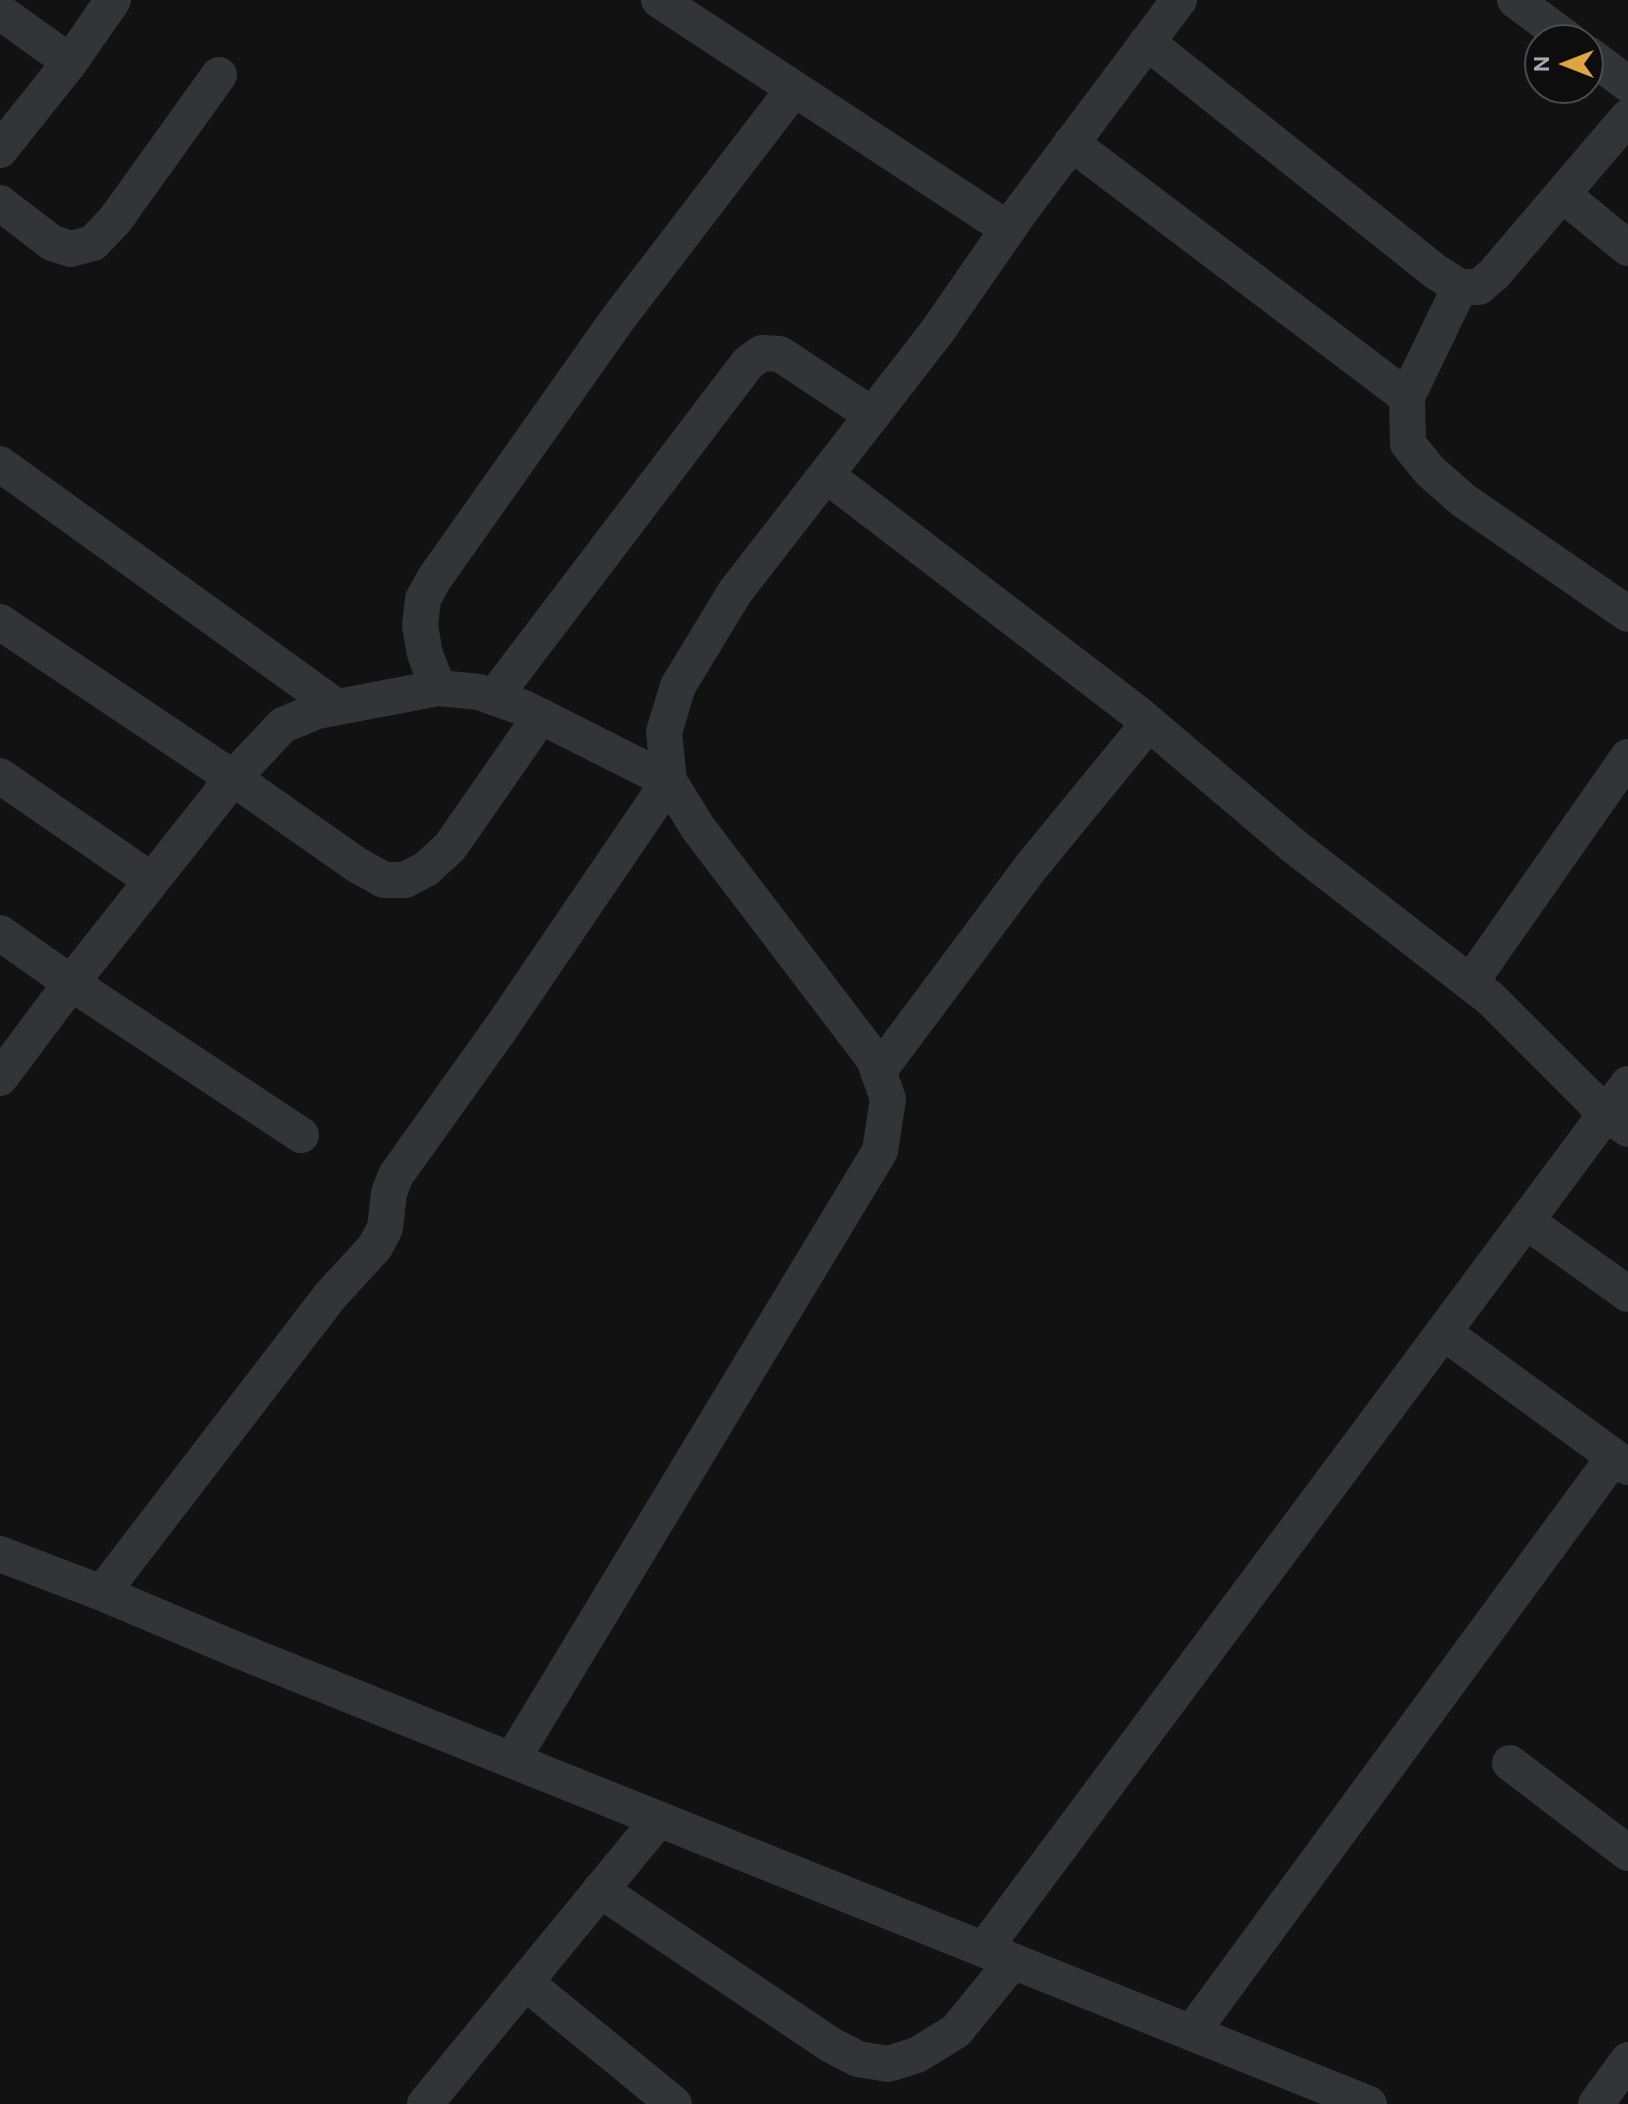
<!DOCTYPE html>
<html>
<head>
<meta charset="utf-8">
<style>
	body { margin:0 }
	#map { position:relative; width:1628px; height:2104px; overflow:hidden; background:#121213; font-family:"DM Sans",sans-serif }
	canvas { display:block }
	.north { position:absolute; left:1524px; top:24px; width:80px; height:80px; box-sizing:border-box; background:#0d0d0e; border:2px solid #4a4b50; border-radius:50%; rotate:270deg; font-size:22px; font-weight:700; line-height:32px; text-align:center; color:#a5a9b2 }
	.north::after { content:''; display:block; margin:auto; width:28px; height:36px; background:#dfa53e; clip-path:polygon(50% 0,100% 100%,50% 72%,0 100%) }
</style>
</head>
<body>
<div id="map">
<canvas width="1628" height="2104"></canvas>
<div class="north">N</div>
</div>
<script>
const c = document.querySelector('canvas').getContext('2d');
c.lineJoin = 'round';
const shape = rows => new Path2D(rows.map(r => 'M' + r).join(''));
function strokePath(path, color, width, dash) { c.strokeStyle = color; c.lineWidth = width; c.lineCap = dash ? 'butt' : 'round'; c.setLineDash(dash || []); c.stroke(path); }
strokePath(shape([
	[659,0,1008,229],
	[1515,0,1569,40],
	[0,12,70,62],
	[1147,42,1436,272,1460,287,1479,287,1494,274,1628,117],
	[1588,54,1628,84],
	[1071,143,1407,397],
	[0,150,70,62,113,0],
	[1562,194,1628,248],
	[0,203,52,243,71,249,93,243,115,220,219,75],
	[1460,287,1407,397,1408,444,1430,471,1463,500,1628,614],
	[0,464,337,707],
	[826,475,1137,713,1295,847,1490,998,1606,1114,1628,1129],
	[0,622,233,778,357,865,384,880,405,880,426,869,450,847,541,716],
	[438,688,425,654,420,626,423,599,434,579,617,320,793,90],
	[494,697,748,363,762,353,780,354,872,415],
	[0,776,151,880],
	[0,933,71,983,301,1135],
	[1470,983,1628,757],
	[878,1072,1031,867,1149,723],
	[0,1078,71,983,233,778,283,725,317,711,438,688,479,692,524,708,669,781,501,1028,396,1175,389,1193,385,1228,375,1247,330,1296,102,1593],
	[1526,1221,1628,1294],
	[1443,1332,1628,1467],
	[0,1554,102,1593,242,1652,1369,2104],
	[512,1760,880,1151,888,1099,874,1059,698,828,669,781,664,732,678,686,735,592,936,333,1020,212,1179,0],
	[1510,1763,1628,1853],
	[600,1890,831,2045,858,2059,888,2064,917,2055,956,2031,1013,1961],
	[984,1949,1628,1084],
	[525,1982,674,2104],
	[1192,2032,1614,1457],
	[425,2104,659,1819],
	[1596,2104,1628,2060]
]), '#333438', 36);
</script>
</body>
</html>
